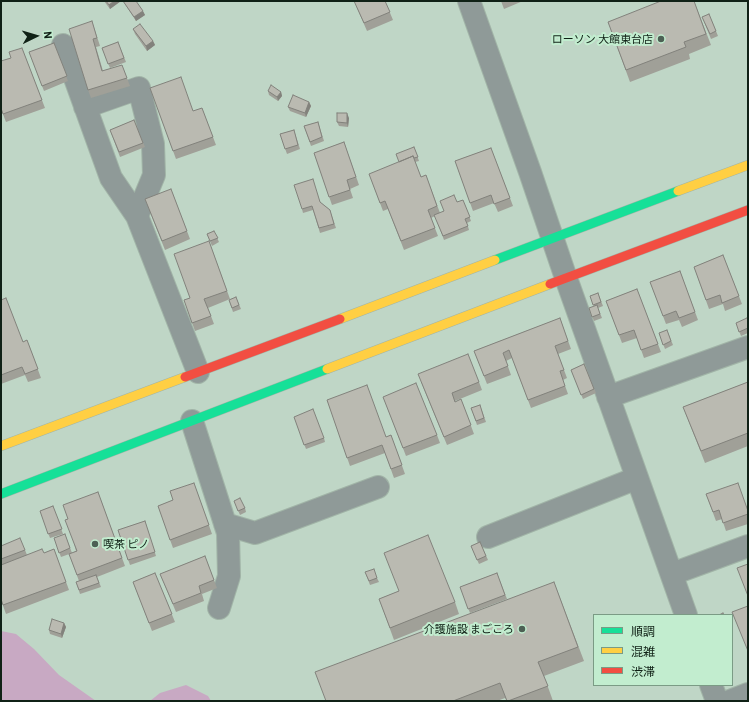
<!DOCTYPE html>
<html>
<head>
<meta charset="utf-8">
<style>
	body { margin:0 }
	#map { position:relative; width:749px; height:702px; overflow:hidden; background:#bfd6c6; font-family:Barlow,"Noto Sans JP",sans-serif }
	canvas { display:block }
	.frame { position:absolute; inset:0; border:2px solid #102116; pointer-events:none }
	.legend { position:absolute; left:593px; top:614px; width:140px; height:72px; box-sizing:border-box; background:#c2edcf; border:1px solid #7b9b85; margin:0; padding:5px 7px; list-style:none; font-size:12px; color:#102116 }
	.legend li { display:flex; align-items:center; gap:8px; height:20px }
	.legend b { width:20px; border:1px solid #7b9b85 }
	.north { position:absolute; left:16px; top:16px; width:40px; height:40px; -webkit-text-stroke:3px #c2edcf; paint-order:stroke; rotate:85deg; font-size:11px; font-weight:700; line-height:16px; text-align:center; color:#102116 }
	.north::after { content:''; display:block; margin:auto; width:14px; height:18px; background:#102116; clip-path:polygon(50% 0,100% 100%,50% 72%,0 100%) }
</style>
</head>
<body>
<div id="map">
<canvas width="749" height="702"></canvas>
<div class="frame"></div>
<ul class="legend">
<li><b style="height:5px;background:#16e098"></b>順調</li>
<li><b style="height:5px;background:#ffcf43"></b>混雑</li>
<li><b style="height:5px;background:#f24e42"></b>渋滞</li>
</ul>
<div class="north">N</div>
</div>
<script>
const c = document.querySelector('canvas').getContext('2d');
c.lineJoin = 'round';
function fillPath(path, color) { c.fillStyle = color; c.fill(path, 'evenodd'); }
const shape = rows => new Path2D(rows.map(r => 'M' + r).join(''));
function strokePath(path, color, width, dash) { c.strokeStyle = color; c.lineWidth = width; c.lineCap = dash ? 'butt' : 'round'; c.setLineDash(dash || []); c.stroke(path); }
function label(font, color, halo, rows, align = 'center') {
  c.font = font + ' Barlow,"Noto Sans JP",sans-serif'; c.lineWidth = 4; c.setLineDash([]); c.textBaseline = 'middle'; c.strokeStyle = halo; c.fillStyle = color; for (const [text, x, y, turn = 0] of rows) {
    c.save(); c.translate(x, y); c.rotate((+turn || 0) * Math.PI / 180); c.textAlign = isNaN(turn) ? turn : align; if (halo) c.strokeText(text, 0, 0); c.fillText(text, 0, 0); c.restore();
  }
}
fillPath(shape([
	[1,631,16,634,34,649,59,675,96,701,1,701],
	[186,685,208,696,211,701,150,701,160,693]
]), '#c8a9c3');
const street = shape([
	[469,1,530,172,566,278,686,615],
	[63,45,111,178,137,216,198,372],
	[85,107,139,88,153,144,154,175,137,216],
	[608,397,748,347],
	[192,421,228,533,229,576,219,608],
	[225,524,255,533,378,487],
	[488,537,637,478],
	[672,574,748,546],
	[711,685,717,701],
	[730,701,748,694]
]);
const fast = shape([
	[495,260,678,191],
	[1,494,327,369]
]);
const slow = shape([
	[678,191,748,165],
	[340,319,495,260],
	[327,369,550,284],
	[1,446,185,377]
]);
const jam = shape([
	[550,284,748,210],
	[185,377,340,319]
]);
strokePath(street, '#a1b4a7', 24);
strokePath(fast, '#a1b4a7', 10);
strokePath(slow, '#a1b4a7', 10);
strokePath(jam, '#a1b4a7', 10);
strokePath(street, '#8f9a98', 22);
strokePath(fast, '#16e098', 9);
strokePath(slow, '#ffcf43', 9);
strokePath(jam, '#f24e42', 9);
fillPath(shape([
	[104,1,121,1,110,9],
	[123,1,136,1,145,15,136,21],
	[354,1,385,1,393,20,367,31],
	[501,1,523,1,504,9],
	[694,1,711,45,689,54,690,59,630,82,608,22],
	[709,14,718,36,711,39,702,17],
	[92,21,100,46,96,47,103,71,122,65,130,86,91,98,88,90],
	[133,29,153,41,155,45,147,51,135,34],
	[118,42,126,62,110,68,102,48],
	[54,43,68,81,44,91,29,52],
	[22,48,45,108,6,122,1,109,11,58],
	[150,88,193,111,202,108,216,145,176,159],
	[268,91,281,92,282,96,278,101,269,95],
	[309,102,311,106,306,117,290,111,288,107],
	[349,118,348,127,339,126,337,122],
	[134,120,145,147,120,157,110,130],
	[318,122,324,141,311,146,304,126],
	[294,130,300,149,287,154,280,134],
	[344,142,359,185,350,189,353,198,332,205,314,153],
	[414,147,419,161,415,162,421,177,426,175,440,213,444,211,457,202,463,200,471,221,467,223,469,230,444,240,435,216,431,218,438,236,404,250,388,209,383,211,372,182,399,162],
	[491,148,513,206,498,212,494,203,473,211,455,161],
	[171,189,190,239,165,250,148,207],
	[320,202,330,210,336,228,320,233,313,210,303,213,302,209],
	[214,231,219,242,212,246,207,234],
	[209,241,230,299,208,308,214,324,195,331,184,300,190,298],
	[723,255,742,304,725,311,723,304,709,309,694,267],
	[680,271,698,320,682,327,679,320,666,324,650,282],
	[637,289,661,352,644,358,637,338,622,343,606,301],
	[598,293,603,306,598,308,602,318,594,321,589,308,594,307,590,296],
	[236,297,241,309,233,312,229,300],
	[1,300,23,342,27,340,41,378,28,382,25,375,1,384],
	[560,318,571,349,558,354,567,378,563,380,568,394,531,408,512,358,506,361,511,375,487,384,474,351],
	[748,319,748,333,741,336,736,323],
	[667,330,673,345,665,349,659,333],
	[584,364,596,393,583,399,571,370],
	[421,382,479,382,482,390,455,401,455,402,461,399,474,434,447,445],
	[748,382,748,446,705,463,683,407],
	[383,397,437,435,440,443,406,456],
	[327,400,386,437,391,435,405,474,394,478,385,453,350,466],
	[480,405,486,422,477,425,471,408],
	[294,417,324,438,325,442,306,449],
	[194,483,212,534,173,548,158,506,173,500],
	[98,492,125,566,97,577,101,587,80,594,76,582,79,581,69,554,76,551,68,519],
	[706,494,748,511,748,524,726,531,722,519,716,521],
	[234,501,245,508,246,512,240,515],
	[53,506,63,534,50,538,40,511],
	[145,521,156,556,130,565,118,530],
	[65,534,72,553,61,557,54,538],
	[480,542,488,560,479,564,471,546],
	[1,546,25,550,27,555,44,553,54,549,69,590,6,614,1,600],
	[205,556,217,588,202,594,204,601,176,612,160,574],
	[365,572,377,578,379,582,370,585],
	[155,573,175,622,152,631,133,582],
	[497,573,507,599,470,613,460,587],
	[554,582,584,661,544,676,553,701,507,701,505,698,497,701,326,701],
	[399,591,455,602,459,614,394,640,379,599],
	[64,623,66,627,62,638,50,634,49,630]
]), '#a0a098');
fillPath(shape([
	[114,1,121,1,110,9,109,5],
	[143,11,145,15,136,21,134,17],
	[153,41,155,45,147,51,146,46],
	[281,92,282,96,278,101,277,97],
	[309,102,311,106,306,117,305,113],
	[347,113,349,118,348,127,347,123],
	[64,623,66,627,62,638,61,634]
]), '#82827c');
const building = shape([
	[106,1,114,1,109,5,106,1],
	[123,1,136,1,143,11,134,17,123,1],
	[354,1,385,1,390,12,364,23,354,1],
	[661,1,694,1,706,34,684,42,686,47,626,70,608,22,661,1],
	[709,14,716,31,710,34,702,17,709,14],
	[92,21,97,38,93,39,102,71,122,65,127,78,88,90,69,29,92,21],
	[140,24,153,41,146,46,133,29,140,24],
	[118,42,124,58,108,64,102,48,118,42],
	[54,43,67,76,42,86,29,52,54,43],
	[22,48,42,100,3,114,1,108,1,61,11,58,9,52,22,48],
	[181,77,193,111,202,108,213,137,173,151,150,88,181,77],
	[271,85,281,92,277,97,268,91,271,85],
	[293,95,309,102,305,113,288,107,293,95],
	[337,113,347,113,347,123,337,122,337,113],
	[134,120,143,143,119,152,110,130,134,120],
	[318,122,322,137,310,142,304,126,318,122],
	[294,130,298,145,285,149,280,134,294,130],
	[344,142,356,177,347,180,350,190,329,197,314,153,344,142],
	[414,147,418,157,414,158,413,156,399,162,396,154,414,147],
	[491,148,510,198,494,204,491,195,470,203,455,161,491,148],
	[413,156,421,177,426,175,437,206,428,210,435,228,401,241,385,201,380,203,369,174,413,156],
	[313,179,320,202,330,210,334,224,319,228,312,206,302,209,294,185,313,179],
	[171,189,187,231,162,241,145,199,171,189],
	[454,195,457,202,463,200,470,217,465,219,468,226,443,236,434,215,444,211,440,201,454,195],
	[214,231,218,238,210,241,207,234,214,231],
	[209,241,227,291,204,299,211,316,192,323,184,300,190,298,174,254,209,241],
	[723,255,739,296,722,303,720,295,706,300,694,267,723,255],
	[680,271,695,312,679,318,676,311,663,316,650,282,680,271],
	[637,289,658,344,641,350,634,330,619,335,606,301,637,289],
	[598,293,601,302,593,305,590,296,598,293],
	[236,297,239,305,232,308,229,300,236,297],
	[6,298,23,342,27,340,38,369,25,374,22,367,1,375,1,300,6,298],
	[597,305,600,314,592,317,589,308,597,305],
	[560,318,568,341,555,346,564,370,560,371,565,386,528,400,509,350,503,353,508,366,484,376,474,351,560,318],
	[747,318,748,319,748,328,739,332,736,323,747,318],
	[667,330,671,341,663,345,659,333,667,330],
	[468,354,479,382,452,393,455,402,461,399,471,425,444,437,418,374,468,354],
	[584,364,594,389,581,395,571,370,584,364],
	[748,382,748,433,701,451,683,407,748,382],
	[416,383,437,435,403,448,383,397,416,383],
	[367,385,386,437,391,435,402,465,391,469,382,445,347,458,327,400,367,385],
	[480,405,484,418,476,421,471,408,480,405],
	[313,409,324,438,304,445,294,417,313,409],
	[194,483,209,525,170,540,158,506,173,500,170,491,194,483],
	[738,483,748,511,748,514,723,523,719,510,713,512,706,494,738,483],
	[98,492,122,558,77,575,69,554,77,551,65,520,68,519,63,505,98,492],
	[240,498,245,508,238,511,234,501,240,498],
	[53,506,62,529,48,534,40,511,53,506],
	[145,521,155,552,128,560,118,530,145,521],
	[65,534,70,548,59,553,54,538,65,534],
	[428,535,455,602,390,628,379,599,399,591,384,553,428,535],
	[20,538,25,550,1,559,1,546,20,538],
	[480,542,486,556,477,560,471,546,480,542],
	[42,549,44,553,54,549,66,582,3,605,1,599,1,565,42,549],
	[205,556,214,580,199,586,201,593,173,604,160,574,205,556],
	[748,564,748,596,737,568,748,564],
	[374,569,377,578,369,581,365,572,374,569],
	[155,573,172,614,149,623,133,582,155,573],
	[497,573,505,595,468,609,460,587,497,573],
	[96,575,99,583,79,590,76,582,96,575],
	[554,582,578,647,538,662,548,686,508,701,507,701,500,683,453,701,326,701,315,672,554,582],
	[748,606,748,651,732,612,748,606],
	[723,613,724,615,719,615,723,613],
	[52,619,64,623,61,634,49,630,52,619]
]);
fillPath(building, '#babab1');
strokePath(building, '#82827c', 1);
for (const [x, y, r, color] of [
	[661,39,4,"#4d6054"],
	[95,544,4,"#4d6054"],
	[522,629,4,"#4d6054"]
]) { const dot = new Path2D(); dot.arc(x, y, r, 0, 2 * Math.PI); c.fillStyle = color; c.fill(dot); strokePath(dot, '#c2edcf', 1.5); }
label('11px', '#102116', '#c2edcf', [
	["ローソン 大館東台店",653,39],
	["喫茶 ピノ",103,544,"left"],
	["介護施設 まごころ",514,629]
], 'right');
</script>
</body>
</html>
